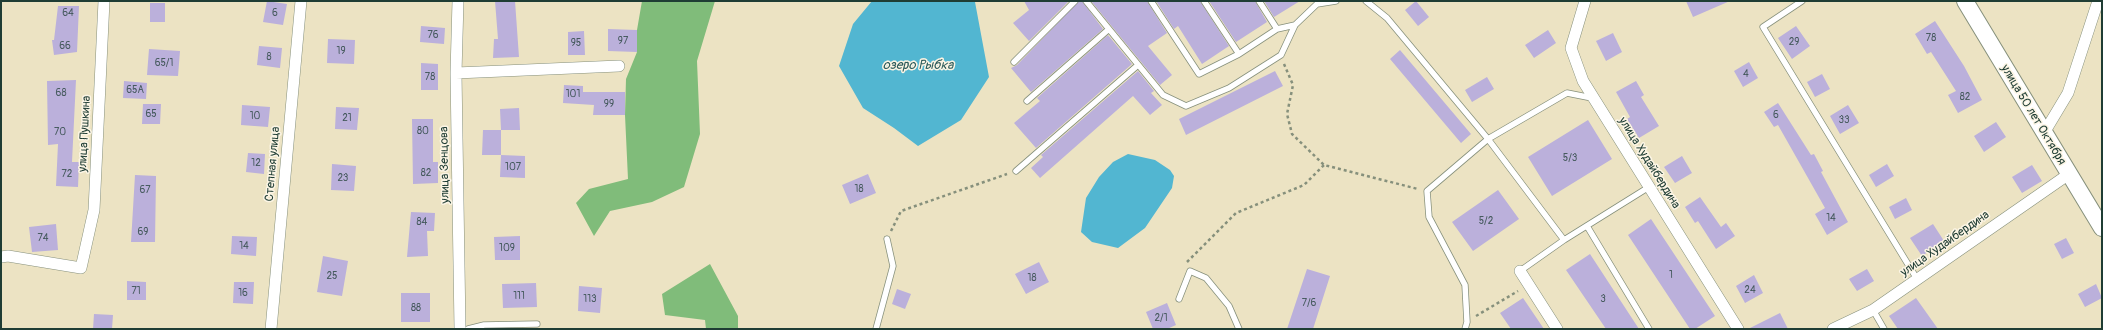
<!DOCTYPE html>
<html>
<head>
<meta charset="utf-8">
<style>
	body { margin:0 }
	#map { position:relative; width:2103px; height:330px; overflow:hidden; background:#ece3c3; font-family:Pangolin,sans-serif }
	canvas { display:block }
	.frame { position:absolute; inset:0; border:2px solid #1f3d34; pointer-events:none }
</style>
</head>
<body>
<div id="map">
<canvas width="2103" height="330"></canvas>
<div class="frame"></div>
</div>
<script>
const c = document.querySelector('canvas').getContext('2d');
c.lineJoin = 'round';
function fillPath(path, color) { c.fillStyle = color; c.fill(path, 'evenodd'); }
const shape = rows => new Path2D(rows.map(r => 'M' + r).join(''));
function strokePath(path, color, width, dash) { c.strokeStyle = color; c.lineWidth = width; c.lineCap = dash ? 'butt' : 'round'; c.setLineDash(dash || []); c.stroke(path); }
function label(font, color, halo, rows, align = 'center') {
  c.font = font + ' Pangolin,sans-serif'; c.lineWidth = 3; c.setLineDash([]); c.textBaseline = 'middle'; c.strokeStyle = halo; c.fillStyle = color; for (const [text, x, y, turn = 0] of rows) {
    c.save(); c.translate(x, y); c.rotate((+turn || 0) * Math.PI / 180); c.textAlign = isNaN(turn) ? turn : align; if (halo) c.strokeText(text, 0, 0); c.fillText(text, 0, 0); c.restore();
  }
}
fillPath(shape([
	[642,1,715,1,697,61,700,134,684,187,652,202,610,211,594,236,576,203,589,189,628,179,625,115,626,79,637,52,637,30],
	[710,264,738,316,738,329,706,329,705,320,665,315,662,294]
]), '#80bc7a');
fillPath(shape([
	[872,1,975,2,989,77,961,120,918,146,894,128,863,108,839,66,853,24],
	[1128,154,1155,160,1170,170,1174,176,1172,188,1145,228,1118,248,1092,242,1081,232,1086,198,1099,177,1113,162]
]), '#52b6d1');
fillPath(shape([
	[267,1,287,4,283,25,263,22],
	[495,1,515,1,519,57,493,58,494,39,498,39],
	[1024,1,1069,1,1029,41,1013,23,1029,10],
	[1079,1,1082,1,1103,29,1031,92,1011,68,1017,65],
	[1091,1,1147,1,1167,33,1148,46,1172,75,1160,85],
	[1156,1,1200,1,1229,46,1202,64,1178,26,1174,29],
	[1209,1,1255,1,1267,22,1236,42],
	[1264,1,1300,1,1274,17],
	[1416,1,1429,17,1418,26,1405,10],
	[1686,1,1730,1,1693,17],
	[150,3,165,3,165,22,150,22],
	[58,6,79,6,77,52,54,55,52,40,54,40],
	[1935,21,1964,66,1982,100,1958,113,1948,95,1956,91,1931,52,1927,54,1915,34],
	[421,26,445,28,444,44,420,42],
	[1796,26,1810,46,1792,59,1778,38],
	[608,29,637,30,637,52,608,51],
	[1548,30,1556,43,1534,58,1525,45],
	[584,31,585,55,568,55,568,32],
	[1613,33,1622,52,1606,61,1596,41],
	[1108,35,1132,64,1036,148,1014,123,1040,101,1037,98],
	[328,39,355,40,354,64,327,63],
	[259,46,282,48,280,68,257,65],
	[149,49,180,51,178,76,147,75],
	[1400,50,1471,134,1461,143,1390,59],
	[1749,62,1758,78,1743,87,1734,71],
	[421,63,438,64,438,90,421,90],
	[1138,71,1154,91,1151,93,1162,105,1150,115,1133,96,1040,178,1031,168,1043,157,1041,155],
	[1275,71,1283,86,1186,135,1179,119],
	[1822,74,1830,89,1815,97,1807,82],
	[1487,77,1494,89,1472,102,1465,90],
	[76,80,72,162,79,162,78,187,56,186,58,144,48,145,47,81],
	[124,81,147,83,146,99,123,98],
	[1636,81,1644,95,1641,97,1659,126,1639,138,1627,119,1630,117,1616,92],
	[564,85,583,86,583,92,625,92,625,115,593,115,594,105,563,103],
	[1778,103,1811,155,1814,154,1823,171,1821,172,1848,222,1827,235,1815,214,1825,208,1778,125,1774,127,1764,112],
	[143,104,161,104,160,124,142,124],
	[242,105,270,107,268,127,241,125],
	[1848,105,1859,123,1840,134,1830,116],
	[336,107,359,108,357,130,335,129],
	[519,108,520,130,501,130,500,109],
	[412,119,433,119,433,162,438,162,438,183,413,184],
	[1588,120,1612,159,1552,196,1528,157],
	[1996,122,2006,137,1984,152,1974,136],
	[483,130,501,130,501,155,482,155],
	[248,153,265,154,264,174,246,172],
	[501,155,525,156,525,178,500,177],
	[1682,156,1692,173,1675,183,1664,167],
	[332,164,356,166,354,191,331,190],
	[1887,164,1894,176,1876,187,1869,175],
	[2032,165,2042,181,2022,193,2012,177],
	[868,174,876,193,850,204,842,185],
	[135,175,156,176,155,242,131,242],
	[1498,190,1519,219,1473,251,1452,222],
	[1700,197,1721,227,1726,223,1735,236,1716,249,1698,221,1695,223,1685,207],
	[1906,198,1912,210,1895,219,1889,207],
	[411,212,435,213,434,231,427,231,428,256,407,257],
	[1651,219,1715,316,1695,329,1690,329,1628,235],
	[56,224,58,250,32,252,29,227],
	[1933,224,1944,241,1922,256,1910,238],
	[232,236,257,237,256,256,231,254],
	[520,236,520,260,495,260,494,237],
	[2066,238,2074,253,2062,259,2054,244],
	[1590,254,1639,329,1606,329,1566,270],
	[323,256,348,261,342,296,317,292],
	[1039,262,1049,282,1026,294,1015,274],
	[1307,269,1330,276,1313,329,1287,329],
	[1867,269,1874,281,1857,291,1849,279],
	[1754,275,1763,293,1745,303,1736,286],
	[127,281,146,282,146,300,127,300],
	[234,282,254,282,253,304,233,303],
	[536,283,537,307,503,308,502,284],
	[2096,284,2102,298,2085,307,2078,294],
	[579,286,602,288,600,313,578,311],
	[897,289,911,294,905,309,892,304],
	[401,293,430,293,430,322,401,322],
	[1523,298,1544,329,1511,329,1500,313],
	[1916,298,1938,329,1898,329,1889,316],
	[1167,303,1176,325,1167,329,1153,329,1146,312],
	[1780,313,1788,329,1748,329],
	[94,314,113,315,112,329,93,329]
]), '#bbb0db');
const lane = shape([
	[1086,1,1163,95,1186,106,1229,88,1281,55,1295,25,1317,4,1336,1],
	[1151,1,1199,74,1239,54,1277,29],
	[1204,1,1239,54],
	[1259,1,1277,29,1295,25],
	[1366,1,1387,18,1488,139,1567,93,1592,98],
	[1802,1,1763,27,1917,279],
	[1014,62,1075,1],
	[1027,101,1109,29],
	[1016,171,1138,65],
	[1587,226,1649,329],
	[1520,271,1564,240,1649,187],
	[1179,299,1190,271,1206,278,1229,306,1239,329],
	[1873,310,1884,329],
	[468,329,484,325,537,324],
	[876,329,893,266,887,239],
	[1465,329,1467,322,1465,285,1429,217,1427,191,1488,139,1564,240]
]);
const street = shape([
	[458,1,456,73,460,329],
	[1585,1,1571,48,1583,81,1738,329],
	[456,73,619,66],
	[2044,133,2068,93,2098,1],
	[1,257,8,256,81,268,94,210,104,1],
	[1520,271,1557,329],
	[271,329,301,1],
	[1833,329,1873,310,2069,174]
]);
const secondary = shape([
	[1965,1,2102,228]
]);
strokePath(lane, '#86907c', 7);
strokePath(street, '#86907c', 12);
strokePath(secondary, '#86907c', 18);
strokePath(shape([
	[1284,64,1293,85,1287,114,1292,134,1324,165,1418,189],
	[891,231,901,211,1007,174],
	[1187,262,1236,213,1304,185,1324,165],
	[1476,316,1518,291]
]), '#86907c', 2.5, [3, 3]);
strokePath(lane, '#fff', 5.5);
strokePath(street, '#fff', 11);
strokePath(secondary, '#fff', 16);
label('10px', '#465a5e', null, [
	["64",68,13],
	["6",275,13],
	["76",433,35],
	["78",1931,38],
	["97",623,41],
	["29",1794,42],
	["95",576,43],
	["66",65,46],
	["19",341,51],
	["8",269,57],
	["65/1",164,63],
	["4",1746,74],
	["78",430,77],
	["65А",135,90],
	["68",61,93],
	["101",573,94],
	["82",1965,97],
	["99",609,104],
	["65",151,114],
	["6",1776,115],
	["10",255,116],
	["21",347,118],
	["33",1844,120],
	["80",423,131],
	["70",60,132],
	["5/3",1570,158],
	["12",256,163],
	["107",513,167],
	["82",426,173],
	["72",67,174],
	["23",343,178],
	["18",859,189],
	["67",145,190],
	["14",1831,218],
	["5/2",1486,221],
	["84",422,222],
	["69",143,232],
	["74",43,238],
	["14",244,246],
	["109",507,248],
	["1",1671,275],
	["25",332,276],
	["18",1032,278],
	["24",1750,290],
	["71",136,291],
	["16",243,293],
	["111",519,296],
	["113",590,299],
	["3",1603,299],
	["7/6",1309,303],
	["88",416,308],
	["2/1",1161,318]
]);
label('12px', '#1f3d34', '#fcf5e5', [
	["улица 50 лет Октября",2033,115,59],
	["улица Пушкина",85,134,-87],
	["улица Худайбердина",1649,163,58],
	["Степная улица",273,164,-85],
	["улица Зенцова",445,165,-91],
	["улица Худайбердина",1945,244,-35]
]);
label('italic 13px', '#2c5b5b', '#fcf5e5', [
	["озеро Рыбка",918,66]
]);
</script>
</body>
</html>
